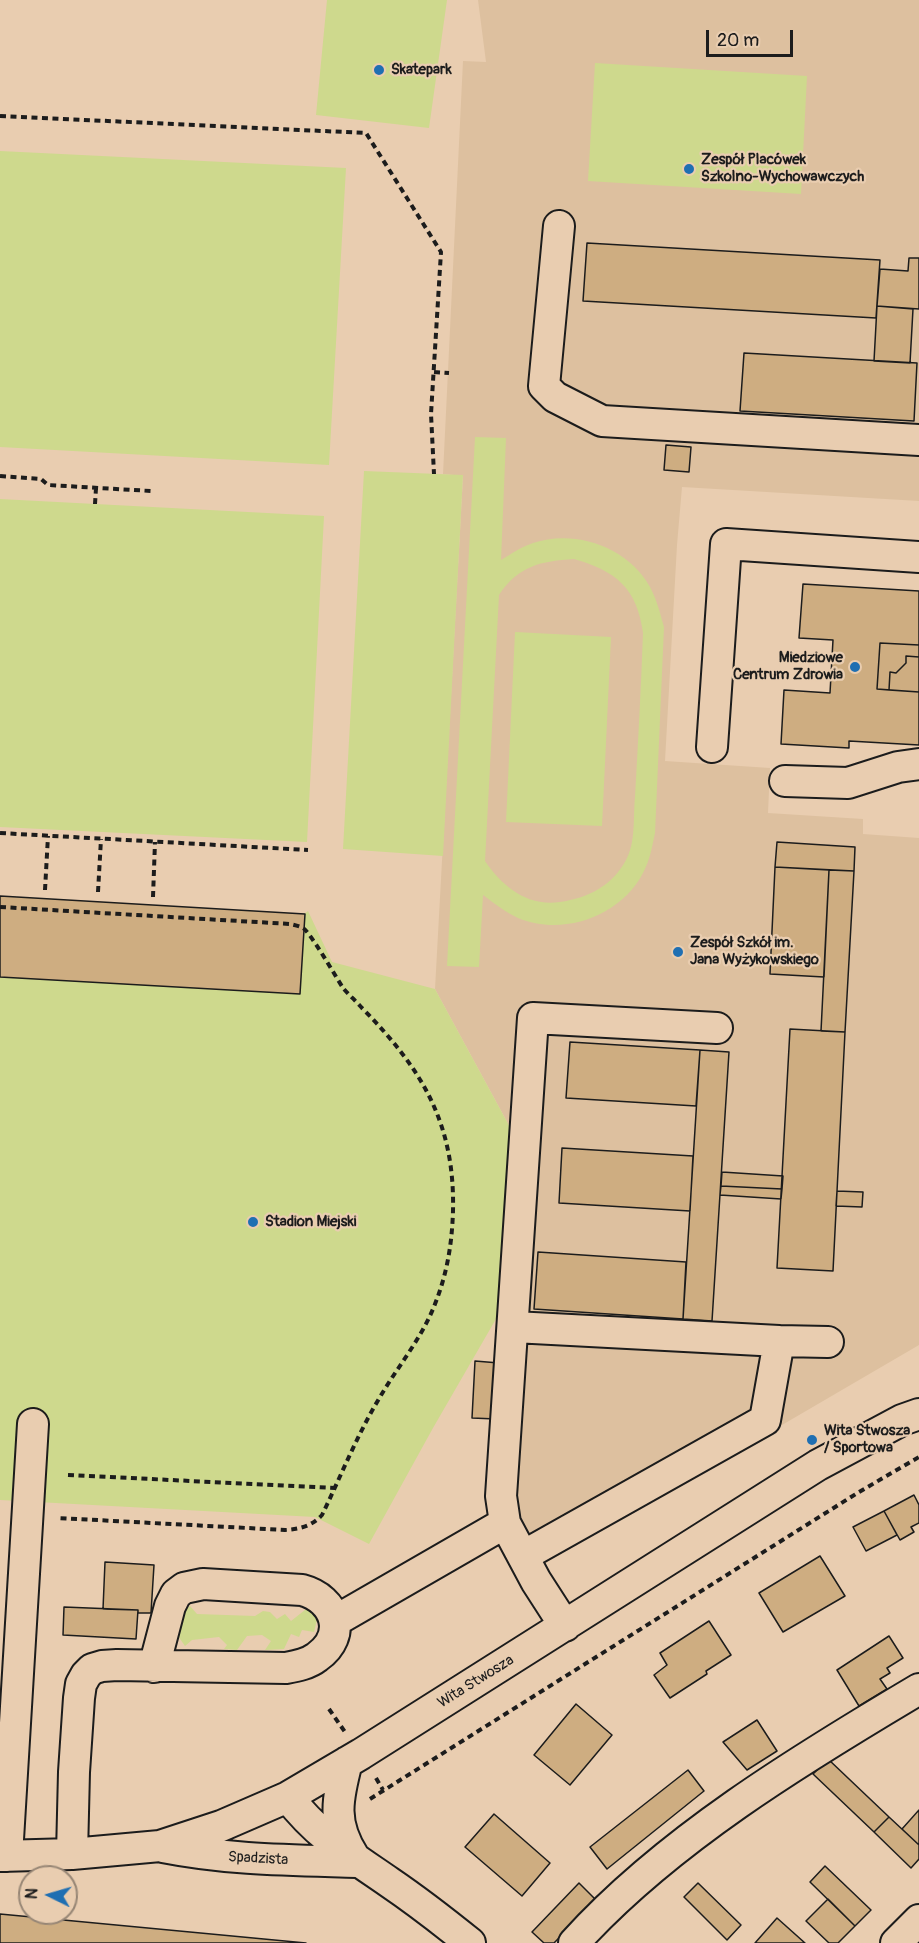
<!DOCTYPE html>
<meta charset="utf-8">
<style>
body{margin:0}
#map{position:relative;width:919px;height:1943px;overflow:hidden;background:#e9cdb0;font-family:Pangolin,sans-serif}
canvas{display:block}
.north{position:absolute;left:18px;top:1865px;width:60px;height:60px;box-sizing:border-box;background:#e9cdb0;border:2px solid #978675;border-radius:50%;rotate:275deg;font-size:16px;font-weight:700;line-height:24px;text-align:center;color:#1c1c1c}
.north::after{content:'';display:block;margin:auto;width:21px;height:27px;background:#1f6fb2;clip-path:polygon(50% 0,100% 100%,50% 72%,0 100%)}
.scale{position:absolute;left:706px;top:30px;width:87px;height:27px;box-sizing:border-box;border:3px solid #1c1c1c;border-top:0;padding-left:8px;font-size:18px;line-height:21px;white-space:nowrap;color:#1c1c1c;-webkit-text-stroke:4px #e9cdb0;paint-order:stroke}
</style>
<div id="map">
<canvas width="919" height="1943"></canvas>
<div class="north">N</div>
<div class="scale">20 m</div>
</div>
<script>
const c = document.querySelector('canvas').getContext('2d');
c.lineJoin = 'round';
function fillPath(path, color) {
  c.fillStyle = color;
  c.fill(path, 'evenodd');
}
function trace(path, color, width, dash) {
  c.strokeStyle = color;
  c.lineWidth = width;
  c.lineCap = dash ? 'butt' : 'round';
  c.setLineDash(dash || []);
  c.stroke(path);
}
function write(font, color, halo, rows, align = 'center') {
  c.font = font + ' Pangolin,sans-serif';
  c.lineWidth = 4.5;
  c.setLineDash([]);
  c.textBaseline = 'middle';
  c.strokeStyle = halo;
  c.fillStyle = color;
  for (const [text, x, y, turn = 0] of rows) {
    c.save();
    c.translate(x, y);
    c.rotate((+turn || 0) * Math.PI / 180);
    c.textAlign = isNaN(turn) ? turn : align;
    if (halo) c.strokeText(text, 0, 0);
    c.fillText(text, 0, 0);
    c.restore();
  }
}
const built = new Path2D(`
 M478,0H919V501L682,487L677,545L665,761L770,768L768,813L863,819V834L919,838V1345L520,1578L489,1511L512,1131L435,989L463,476L443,474L463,61L486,62Z`);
const green = new Path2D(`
 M327,0H447L429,128L316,115Z
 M595,63L807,76L801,194L588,181Z
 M0,151L346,168L329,465L0,447Z
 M475,437L506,438L501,560C511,554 521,547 533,543C575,529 628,547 650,587C657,600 660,613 664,627L655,833C652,847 650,860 643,873C621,916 563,937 518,918C505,912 494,903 483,895L479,967L447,966ZM574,559C616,571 637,588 643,633C641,688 638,743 635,797C633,817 636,842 626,860C612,886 588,898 560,902C527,907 502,886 485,861L499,595C518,566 541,561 574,559Z
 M364,471L463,475L443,856L343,849Z
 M0,499L324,516L307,842L0,827Z
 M515,632L611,637L602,826L506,822Z
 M0,896L304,914L308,911L332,962L435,989L512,1131L500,1312L433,1428L369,1544L315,1517L0,1500Z
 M190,1606L197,1614L255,1616L263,1611L270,1612L277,1619L285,1614L291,1621L310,1606L318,1616L314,1632L302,1630L299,1637L291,1634L284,1649L265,1650L271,1641L262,1635L247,1636L237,1650L224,1649L227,1645L219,1637L192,1640L185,1646L171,1626L180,1614Z`);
const building = new Path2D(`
 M587,243L880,260L876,318L583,301Z
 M909,258H919V309L877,306L880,269L908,271Z
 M877,306L913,309L910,363L874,361Z
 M744,353L917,363L914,421L740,411Z
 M666,445L691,447L689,472L664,470Z
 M803,584L919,591V645L880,643L877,689L919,692V745L849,741V748L781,744L784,690L830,693L833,640L799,638Z
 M880,643L919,645V657L906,656V663L896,673L890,672L889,690L877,689Z
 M906,656L919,657V692L889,690L890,672L896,673L906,663Z
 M777,842L855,847L854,871L775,867Z
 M775,867L829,870L824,977L770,974Z
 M829,870L854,871L845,1032L821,1031Z
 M0,896L305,914L300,994L0,977Z
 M790,1029L845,1032L833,1271L777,1268Z
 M570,1042L700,1050L696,1106L566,1098Z
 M700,1050L729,1052L712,1321L683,1319Z
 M562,1148L693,1156L690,1211L559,1203Z
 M722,1172L783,1176L782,1189L721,1186Z
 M721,1186L782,1189L781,1199L720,1195Z
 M837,1191L863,1192L862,1207L836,1206Z
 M538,1252L686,1262L683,1319L534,1309Z
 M475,1361L499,1363L496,1419L472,1418Z
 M914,1495L919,1505V1523L911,1527L914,1532L900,1540L884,1511Z
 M884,1511L897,1535L866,1551L853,1527Z
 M820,1556L845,1596L783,1632L759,1593Z
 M105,1562L154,1565L151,1613H138V1610L103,1609Z
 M64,1607L138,1610L136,1639L63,1635Z
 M709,1621L731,1655L706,1671L707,1674L670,1698L654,1675L667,1665L660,1653Z
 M889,1636L903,1658L887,1668L890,1673L880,1679L887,1689L859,1706L837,1670Z
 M576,1704L612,1735L570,1785L534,1755Z
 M757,1720L777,1751L747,1770L723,1742Z
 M828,1759L889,1817L874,1832L813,1774Z
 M688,1770L704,1791L607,1869L590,1847Z
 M919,1810V1845L902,1829Z
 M494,1814L550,1863L522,1896L465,1847Z
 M889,1817L919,1845V1859L911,1868L874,1832Z
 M825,1866L871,1910L855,1926L810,1882Z
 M579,1883L596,1900L554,1943H544L532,1932Z
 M698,1883L741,1925L727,1940L684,1897Z
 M828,1899L855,1926L838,1943H829L806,1921Z
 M0,1914L306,1943H0Z
 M777,1918L805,1943H755Z`);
const path = new Path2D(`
 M0,116L366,133L441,252L431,414L434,474
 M434,372L449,373
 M0,476L41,479L48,485L151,491
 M95,504L96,488
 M0,833L308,850
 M45,890L48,836
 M98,892L101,839
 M153,897L155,842
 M0,907L290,924C294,925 299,926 303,928C310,932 336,977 343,988C349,995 356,1001 362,1008C422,1069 455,1123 453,1211C452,1244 447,1274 435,1304C422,1338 398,1366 380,1397C357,1435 341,1476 322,1515C312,1526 300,1529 285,1530L58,1518
 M68,1475L335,1488
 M329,1709L345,1732
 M376,1778L383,1790
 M370,1799L859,1492L919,1457`);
const minor = new Path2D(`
 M559,226L544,386L555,397L602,421L919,440
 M712,747L726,544L919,557
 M785,781L848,783L898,767L919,764
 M514,1327L779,1341
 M523,1556L765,1420L779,1341L828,1342
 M335,1621L505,1523
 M565,1626L536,1581L505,1523L501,1496L533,1018L717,1028
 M347,1762C337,1800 332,1823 354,1857
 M288,1797C318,1836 350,1855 389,1882C417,1901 444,1922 470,1943
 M163,1847C229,1860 290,1860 357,1862
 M72,1854L74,1772L79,1698L81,1684L86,1675L92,1669L102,1666L117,1665L286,1668C297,1666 308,1664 317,1657C348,1635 336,1599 302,1590L203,1584L184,1588L176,1594L170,1606L154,1667
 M0,1856L72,1854L160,1846L221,1826L288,1797L361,1754L818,1465L902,1420L919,1414
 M7,1856L33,1424
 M574,1943C666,1841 801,1759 919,1689
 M896,1943L919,1920`);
const markers = [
 [379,70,6,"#1f6fb2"],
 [689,169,6,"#1f6fb2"],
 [855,667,6,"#1f6fb2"],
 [678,952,6,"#1f6fb2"],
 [253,1222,6,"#1f6fb2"],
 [812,1440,6,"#1f6fb2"]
];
const poiNames = [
 ["Skatepark",391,70],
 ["Zespół Placówek",701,160],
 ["Szkolno-Wychowawczych",701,177],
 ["Miedziowe",843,658,"right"],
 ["Centrum Zdrowia",843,675,"right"],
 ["Zespół Szkół im.",690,943],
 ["Jana Wyżykowskiego",690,960],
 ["Stadion Miejski",265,1222],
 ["Wita Stwosza",824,1431],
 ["/ Sportowa",824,1448]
];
const streetNames = [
 ["Wita Stwosza",476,1682,-32],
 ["Spadzista",258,1859,3]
];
fillPath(built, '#ddc09f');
fillPath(green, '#ced98d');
fillPath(building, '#cead81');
trace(building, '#1c1c1c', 1.5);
trace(minor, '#1c1c1c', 34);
trace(path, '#1c1c1c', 4, [6, 4.5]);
trace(minor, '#e9cdb0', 30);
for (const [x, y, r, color] of markers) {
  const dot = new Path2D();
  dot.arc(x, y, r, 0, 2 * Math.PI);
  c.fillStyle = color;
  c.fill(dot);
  trace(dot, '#e9cdb0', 2);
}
write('bold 15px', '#1c1c1c', '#e9cdb0', poiNames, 'left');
write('15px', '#1c1c1c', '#e9cdb0', streetNames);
</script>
